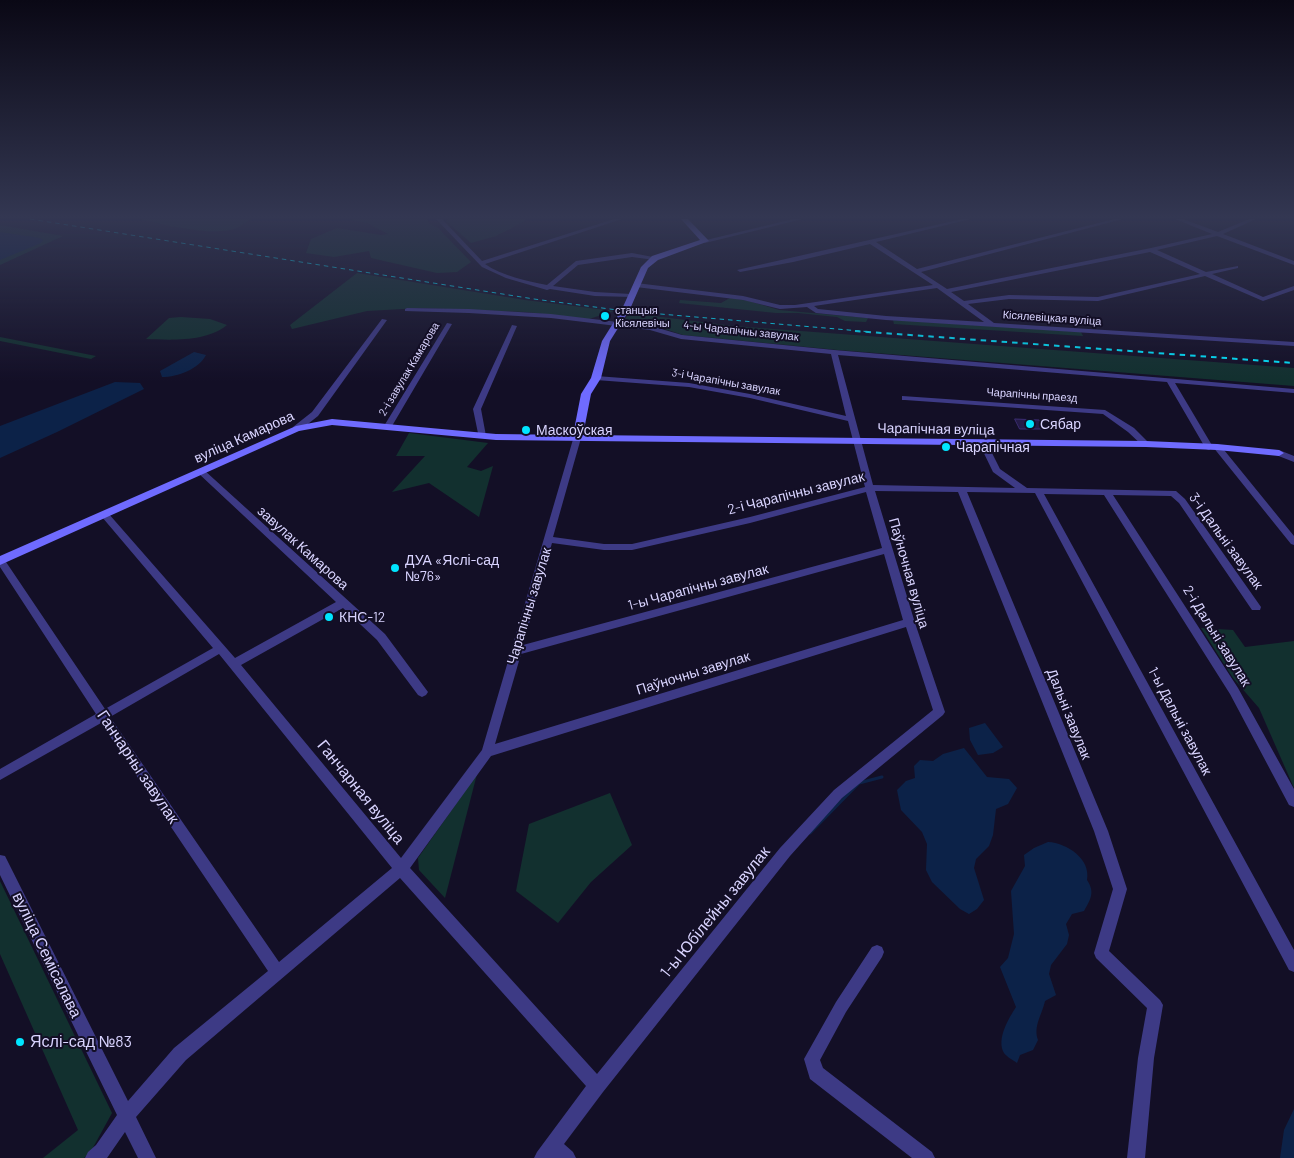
<!DOCTYPE html>
<meta charset="utf-8">
<style>
body{margin:0}
canvas{display:block;background:#130f26}
</style>
<canvas width="1294" height="1158"></canvas>
<script>
const c = document.querySelector('canvas').getContext('2d');
c.lineJoin = 'round';
function fillPath(path, color) {
  c.fillStyle = color;
  c.fill(path, 'evenodd');
}
function trace(path, color, width, dash) {
  c.strokeStyle = color;
  c.lineWidth = width;
  c.lineCap = dash ? 'butt' : 'round';
  c.setLineDash(dash || []);
  c.stroke(path);
}
function write(font, color, halo, rows, align = 'center') {
  c.font = font + ' Barlow,sans-serif';
  c.lineWidth = 4;
  c.setLineDash([]);
  c.textBaseline = 'middle';
  c.strokeStyle = halo;
  c.fillStyle = color;
  for (const [text, x, y, turn = 0] of rows) {
    c.save();
    c.translate(x, y);
    c.rotate((+turn || 0) * Math.PI / 180);
    c.textAlign = isNaN(turn) ? turn : align;
    if (halo) c.strokeText(text, 0, 0);
    c.fillText(text, 0, 0);
    c.restore();
  }
}
const green = new Path2D(`
 M140,219H251C246,222 240,227 234,229C210,236 164,225 140,219Z
 M355,219H427L430,224L438,228L471,262L457,272L437,273L371,258L369,251L334,257L306,253L311,239L337,228L381,235L388,234L367,223L351,220Z
 M449,219H525V221L496,236L471,243L446,221Z
 M0,225L63,236L0,265Z
 M357,273L525,300L614,311L589,319L526,312L420,308L367,311L292,329L290,325Z
 M730,298L749,301L779,310L868,318L866,322L845,321L837,317L798,313H776L679,303L680,300L721,303Z
 M629,313L734,326L1294,368V386L838,350L683,335L659,327L624,321Z
 M181,317L210,319L227,325C206,342 172,340 146,339L169,318Z
 M893,320L1081,332L1083,336L894,324Z
 M0,337L96,356L91,359L0,341Z
 M409,433L488,443L467,467L481,471L493,466L479,517L429,483L392,492L425,456H396Z
 M1201,628L1233,630L1245,647L1294,641V788L1259,708L1233,678Z
 M477,774L445,898L419,870L418,858Z
 M610,793L632,845L591,882L558,923L516,891L529,824Z
 M0,881L112,1113L90,1153L84,1158H43L78,1130L0,954Z`);
const water = new Path2D(`
 M0,232L40,238L43,240L41,243L0,260Z
 M194,352L206,355C199,369 178,377 162,377L160,371Z
 M115,382L140,383L144,389L57,432L0,458V426Z
 M985,723L1003,747L993,753L978,755L970,740L969,728Z
 M964,748L987,777L1009,779L1017,788L1008,804L996,809L993,835L989,846L976,859L974,868L984,900L977,909L969,914L960,909L932,882L926,870L927,844L922,832L901,810L897,790L906,781L915,778L914,766L920,760L933,761L943,754Z
 M1048,842C1067,843 1091,859 1087,880C1095,892 1091,899 1084,911L1072,914L1066,924L1069,935L1067,944L1051,965L1049,974L1056,995L1045,1001C1042,1015 1033,1026 1038,1040L1033,1050L1020,1055L1017,1063C1013,1060 1007,1057 1004,1053C996,1039 1009,1018 1016,1007L1000,967L1008,958L1014,934L1011,891L1025,866L1024,855L1034,848Z
 M1294,1109V1158H1280L1284,1130Z`);
const stream = new Path2D(`
 M810,833L859,783L882,777`);
const building = new Path2D(`
 M1015,419L1039,420L1044,429H1020Z`);
const street = new Path2D(`
 M436,219H442L482,261L614,219H622L485,264C502,276 527,281 547,285L576,261L632,253L658,258L655,260L632,257L578,265L553,286L595,292L631,294L633,295V297L595,296L550,289L547,290L506,278L482,267Z
 M793,219H803L705,243L702,241Z
 M962,219H971L876,242L917,269L1114,219H1123L921,272L947,289L1151,248L1212,234L1175,219H1183L1218,232L1249,219H1256L1223,234L1294,261V265L1217,236L1157,250L1206,272L1238,266V268L1212,274L1263,297L1294,286V290L1263,301L1205,276L1098,301L1009,299L968,304L994,323L1294,342V346L886,320L816,313L807,307L780,309L743,300L636,287L633,285L636,283L743,296L780,305H795L933,285L870,244L793,262L740,272L737,270ZM1150,252L1200,274L1098,297L1009,295L964,301L951,292ZM937,288L984,322L886,316L818,309L814,306Z
 M407,308L469,309L551,314L651,326L682,335L834,350L1294,389V393L1175,383L1213,447L1217,444L1220,445L1294,536V545L1291,544L1213,447L1209,450L1206,449L1167,382L838,355L873,485L1015,488L993,472L979,443L983,441L987,443L1000,469L1027,488L1176,491L1185,499L1261,607L1260,610H1252L1179,503L1171,496L1113,495L1238,688L1294,789V807L1289,805L1230,694L1104,495L1044,494L1294,950V972L1289,970L1035,493L967,492L1108,831L1127,889L1109,951L1160,1000L1163,1005L1154,1058L1145,1158H1127L1138,1058L1147,1008L1096,958L1094,953L1113,889L1094,831L958,492L875,491L915,623L945,712L943,715L842,798L790,856L603,1092L564,1144L573,1152L576,1158H534L537,1152L586,1086L400,878L186,1060L136,1117L156,1158H138L125,1132L107,1158H85L88,1152L96,1145L117,1115L0,875V855L5,856L128,1101L174,1048L268,971L101,723L0,780V769L96,714L0,567V558L4,559L105,709L213,648L102,517L100,515L102,513H108L235,658L336,602L197,472L198,470H204L385,634L428,692L426,695L422,697L418,695L377,640L343,608L241,665L401,858L482,750L574,436H580L581,438L553,537L604,544H632L750,517L865,487L848,421L750,398L689,387L596,380L592,378L596,376L689,383L750,394L846,416L831,354L681,339L650,330L551,318L469,313L405,311V309ZM866,492L882,548L523,645L552,543L604,550H632L750,523ZM884,554L903,620L495,744L521,654ZM906,627L933,710L834,790L780,848L597,1074L410,868L491,756ZM219,654L392,868L279,962L110,717Z
 M382,319L387,320L318,416L299,431H293V427L312,412Z
 M447,323L452,324L392,426L388,428H385L384,426Z
 M512,325L517,326L481,409L486,436L482,438H479L473,409Z
 M902,396L1105,410L1134,428L1150,444L1149,446H1143L1128,432L1103,414L905,400H902Z
 M1279,450L1294,456V462L1276,455V451Z
 M877,945L882,947L884,952L882,957L846,1012L820,1060L823,1068L932,1152L935,1158H912L810,1079L804,1059L836,1002L872,947Z`);
const secondary = new Path2D(`
 M681,219H688L709,241L658,260L648,268L630,309L610,341L601,378L591,394L583,435L1146,441L1217,444L1279,450L1284,453L1279,456L1217,450L1146,447L496,440L332,425L299,431L0,565V556L296,426L332,419L496,434L573,435L581,394L591,378L602,341L622,309L641,267L652,256L700,240Z`);
const railFar1 = new Path2D(`
 M30,219L534,299L625,311L872,332`);
const rail = new Path2D(`
 M855,331L1294,363`);
const markers = [
 [605,316,5,"#00e5ff"],
 [1030,424,5,"#00e5ff"],
 [526,430,5,"#00e5ff"],
 [946,447,5,"#00e5ff"],
 [395,568,5,"#00e5ff"],
 [329,617,5,"#00e5ff"],
 [20,1042,5,"#00e5ff"]
];
const farPoinames = [
 ["станцыя",615,310],
 ["Кісялевічы",615,323]
];
const farStreetnames = [
 ["Кісялевіцкая вуліца",1052,318,4],
 ["4-ы Чарапічны завулак",741,331,6],
 ["2-і завулак Камарова",409,369,-59],
 ["3-і Чарапічны завулак",726,382,10],
 ["Чарапічны праезд",1032,395,4]
];
const poiNames = [
 ["Сябар",1040,424],
 ["Маскоўская",536,430],
 ["Чарапічная",956,447],
 ["ДУА «Яслі-сад",405,560],
 ["№76»",405,576],
 ["КНС-12",339,617]
];
const streetNames = [
 ["Чарапічная вуліца",936,429,1],
 ["вуліца Камарова",244,437,-24],
 ["2-і Чарапічны завулак",796,493,-14],
 ["3-і Дальні завулак",1226,541,54],
 ["завулак Камарова",303,548,42],
 ["Паўночная вуліца",909,573,74],
 ["1-ы Чарапічны завулак",698,587,-15],
 ["Чарапічны завулак",529,606,-73],
 ["2-і Дальні завулак",1217,636,58],
 ["Паўночны завулак",693,673,-17],
 ["Дальні завулак",1069,714,68],
 ["1-ы Дальні завулак",1180,721,62]
];
const nearStreetnames = [
 ["Ганчарны завулак",138,767,56],
 ["Ганчарная вуліца",361,792,51],
 ["1-ы Юбілейны завулак",715,912,-51],
 ["вуліца Семісалава",47,955,64]
];
const nearPoinames = [
 ["Яслі-сад №83",30,1042]
];
fillPath(green, '#12302f');
fillPath(water, '#0c2248');
trace(stream, '#0c2248', 3);
fillPath(building, '#241b47');
trace(building, '#3b2d73', 1);
fillPath(street, '#3d3a85');
fillPath(secondary, '#6f6bff');
trace(railFar1, '#00e5ff', 1, [4.5, 4]);
trace(rail, '#00e5ff', 2, [5.5, 5]);
const sky = c.createLinearGradient(0, 0, 0, 381);
sky.addColorStop(0, '#0a0815');
sky.addColorStop(0.57, '#333752');
sky.addColorStop(1, '#33375200');
c.fillStyle = sky;
c.fillRect(0, 0, 1294, 381);
for (const [x, y, r, color] of markers) {
  const dot = new Path2D();
  dot.arc(x, y, r, 0, 2 * Math.PI);
  c.fillStyle = color;
  c.fill(dot);
  trace(dot, '#130f26', 2);
}
write('11px', '#d9d4ff', '#130f26', farPoinames, 'left');
write('11px', '#d9d4ff', '#130f26', farStreetnames);
write('14px', '#d9d4ff', '#130f26', poiNames, 'left');
write('14px', '#d9d4ff', '#130f26', streetNames);
write('16px', '#d9d4ff', '#130f26', nearStreetnames);
write('16px', '#d9d4ff', '#130f26', nearPoinames, 'left');
</script>
